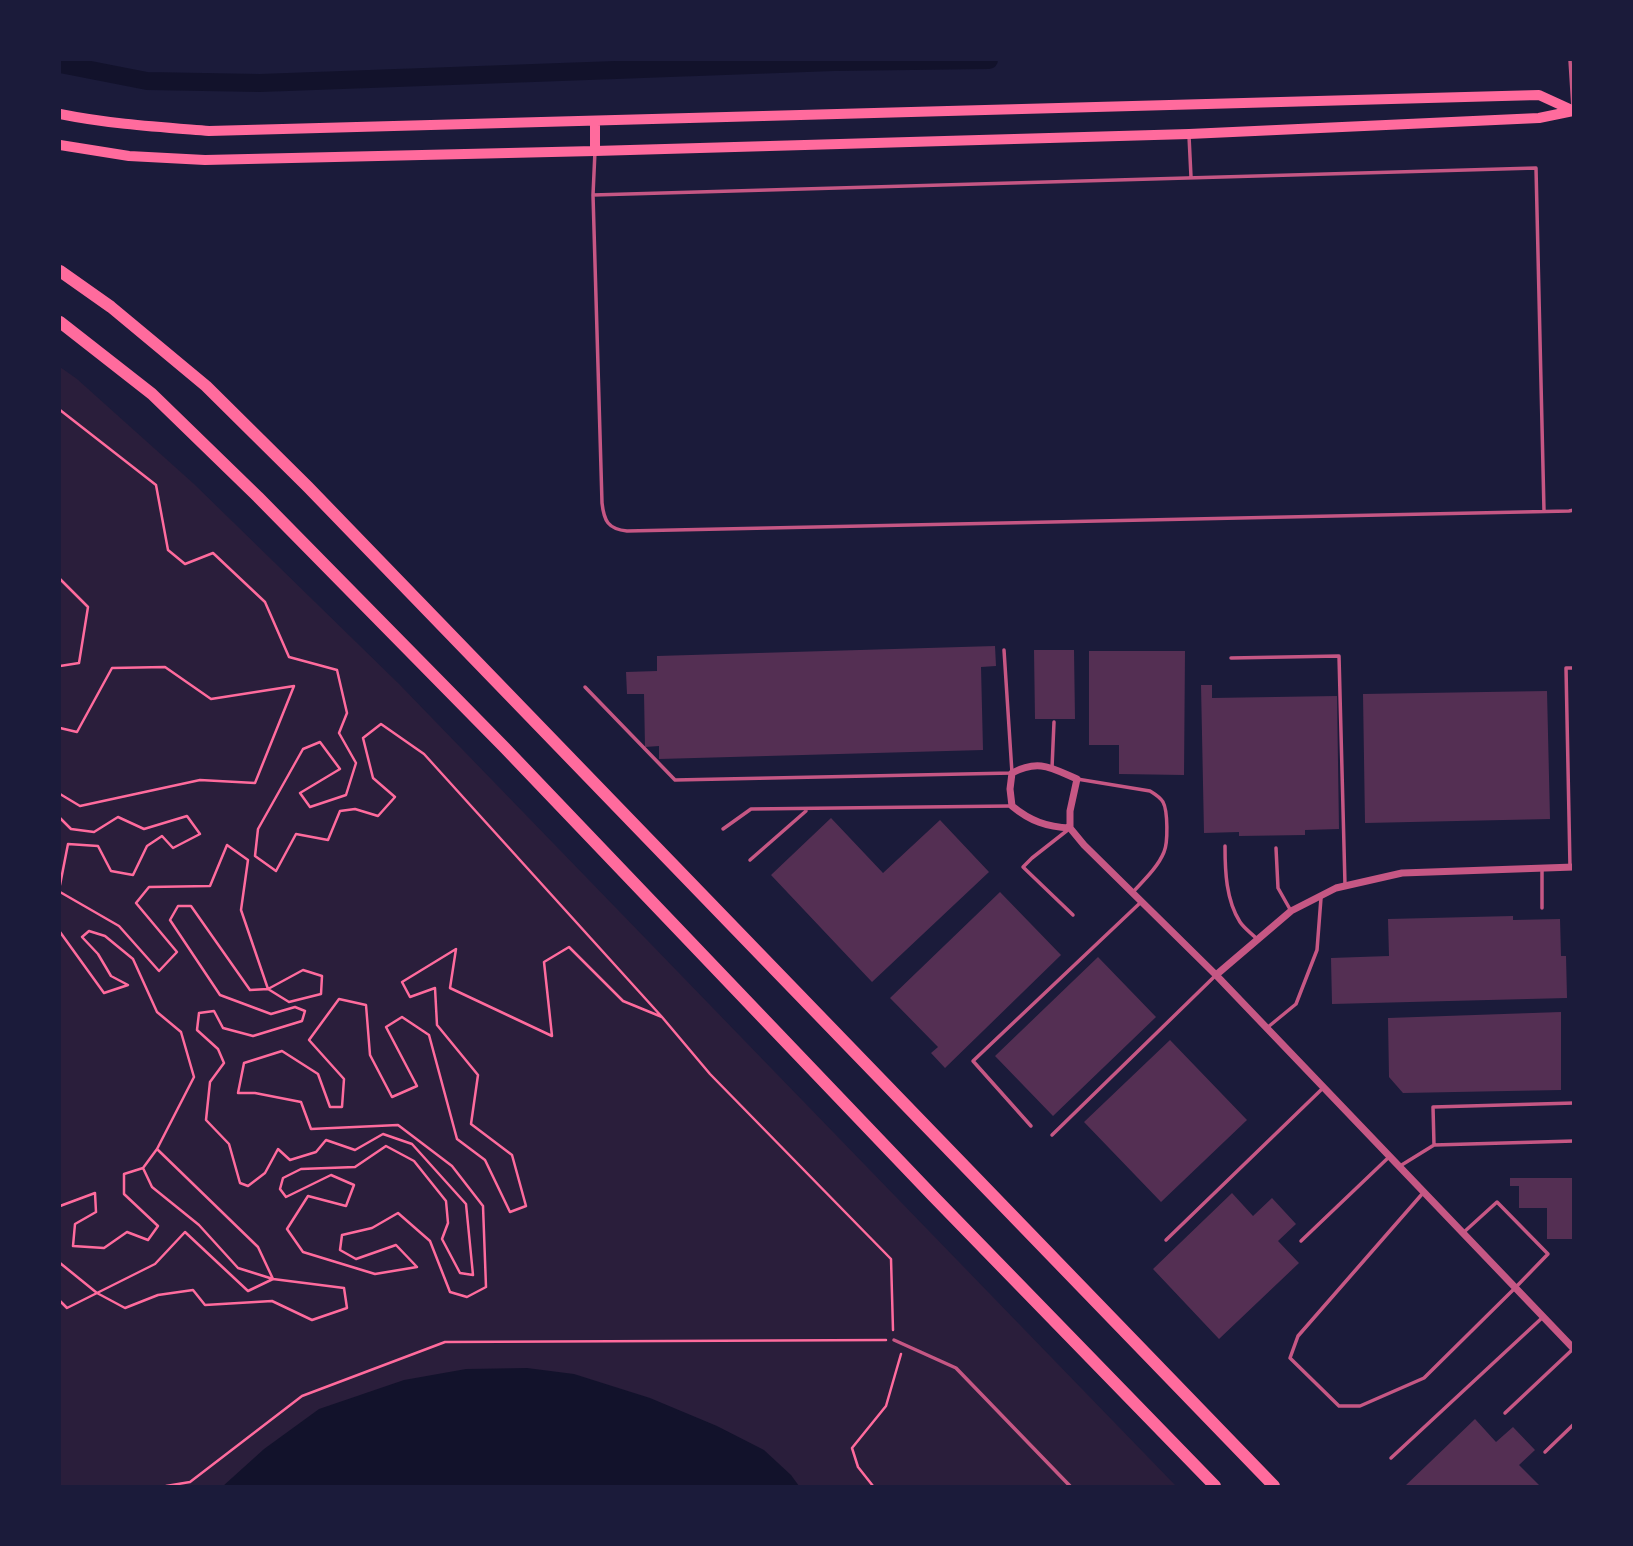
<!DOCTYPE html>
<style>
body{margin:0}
#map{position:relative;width:1633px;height:1546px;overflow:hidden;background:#1b1b3a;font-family:"DejaVu Sans",sans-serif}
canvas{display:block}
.frame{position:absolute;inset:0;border:61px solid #1b1b3a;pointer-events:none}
</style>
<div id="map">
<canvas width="1633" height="1546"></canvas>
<div class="frame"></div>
</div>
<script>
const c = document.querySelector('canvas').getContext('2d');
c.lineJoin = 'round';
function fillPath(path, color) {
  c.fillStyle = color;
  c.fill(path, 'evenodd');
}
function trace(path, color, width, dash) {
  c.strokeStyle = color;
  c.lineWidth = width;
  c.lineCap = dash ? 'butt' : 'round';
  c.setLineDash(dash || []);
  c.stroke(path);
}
const green = new Path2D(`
 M60,367L77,379L194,484L399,684L1176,1486H60Z`);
const water = new Path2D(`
 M527,1368L574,1374L650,1398L717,1426L764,1450L791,1475L799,1486H223L264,1449L319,1409L404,1380L466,1369Z`);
const canal = new Path2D(`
 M60,64L147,81L260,83L834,62L989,60`);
const building = new Path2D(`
 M995,646L996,666L981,667L983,750L659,759V746L645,747L644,694H627L626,672L657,671V656Z
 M1034,650H1074L1075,719H1035Z
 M1089,651H1185L1184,775L1119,774V745H1089Z
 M1201,685H1212V698L1337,696L1339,829L1305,830V835L1239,836V832L1204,833Z
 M1547,691L1550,819L1365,823L1363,694Z
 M831,818L883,873L940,820L989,872L872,982L771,875Z
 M1000,892L1061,955L945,1068L931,1053L938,1047L890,998Z
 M1513,916V920L1560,919L1561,956H1566L1567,998L1332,1004L1331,958L1389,956L1388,919Z
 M1098,957L1156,1017L1053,1116L995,1056Z
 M1561,1012V1090L1403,1093L1389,1077L1388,1018Z
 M1170,1040L1247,1120L1161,1202L1084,1122Z
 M1510,1178H1572L1573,1239H1547V1208H1519V1186H1510Z
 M1232,1193L1253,1216L1272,1198L1296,1224L1278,1241L1299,1263L1219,1339L1153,1269Z
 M1475,1419L1496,1442L1513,1427L1535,1450L1519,1465L1540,1486H1405Z`);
const path = new Path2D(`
 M60,410L156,485L168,550L185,564L213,553L265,602L289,657L337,670L347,713L339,733L356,763L346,795L310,807L300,793L340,769L320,742L303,749L258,829L255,856L276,871L296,834L328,840L340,811L355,809L378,816L395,797L373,778L363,738L381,724L424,754L662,1017L710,1074L891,1259L893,1330
 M60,579L88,607L79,663L60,666
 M60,728L77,732L112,668L165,667L211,699L294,686L255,783L200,780L80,806L60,794
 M60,818L71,829L94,832L118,817L144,829L187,816L200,834L173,848L162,836L147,846L133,875L111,871L98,846L68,844L60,885
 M60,892L119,926L159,971L177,952L136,903L149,887L210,886L227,845L248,860L241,910L268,989L289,1002L321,994L322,976L303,970L268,989L250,990L191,906H178L170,920L220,995L271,1014L295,1007L305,1011L302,1021L253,1036L223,1028L214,1011L199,1013L197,1030L218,1049L224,1063L210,1082L206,1120L229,1144L240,1183L248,1186L265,1173L278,1149L290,1160L316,1152L326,1140L355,1150L383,1134L412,1144L466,1204L473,1275L460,1273L442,1239L448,1223L446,1201L414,1161L386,1146L355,1167L301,1169L283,1178L280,1189L286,1197L331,1175L354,1185L346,1206L308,1196L287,1229L303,1252L375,1274L417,1267L396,1245L356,1259L340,1250L342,1235L372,1228L398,1213L430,1241L450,1292L467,1297L486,1287L483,1206L452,1166L398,1125L311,1129L301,1102L255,1093H238L244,1063L282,1051L318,1074L330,1107H342L344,1079L309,1040L339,999L366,1005L370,1055L392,1097L417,1086L386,1027L402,1017L429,1035L457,1139L485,1160L510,1212L526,1206L512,1155L471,1124L478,1075L437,1025L435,988L410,997L402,982L456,949L450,988L552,1036L544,962L569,947L623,1001L662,1017
 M60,932L104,993L128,985L111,976L98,954L82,937L89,931L105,936L133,959L157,1012L181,1032L194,1077L157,1149L258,1247L273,1279
 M143,1168L157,1149
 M60,1206L95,1193L96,1212L75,1224L73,1246L104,1248L127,1232L148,1240L158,1226L124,1194V1174L143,1168L152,1187L199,1225L238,1268L273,1279L344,1288L347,1308L312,1320L272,1301L205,1305L193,1290L158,1295L125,1308L97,1293L60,1263
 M60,1301L67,1308L155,1264L185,1232L248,1291L273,1279
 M166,1486L190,1482L302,1396L445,1342L886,1340
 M873,1486L858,1467L852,1448L886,1406L901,1354`);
const service = new Path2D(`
 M1570,60L1573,108
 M1189,136L1191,177
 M593,195L595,151
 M1544,511L1536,168L593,195L602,503C604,521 608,529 627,531L1569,511L1574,510
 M1231,658L1339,656L1345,885
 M585,687L675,780L1012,773L1004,650
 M1052,768L1054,722
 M1077,779L1150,791C1155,794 1160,797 1163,802C1168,811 1168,843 1164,852C1158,867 1144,880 1133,892
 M723,829L751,809L1010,806
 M1069,829L1032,858L1023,867L1073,915
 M1225,846C1225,871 1226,900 1240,922C1244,928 1251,933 1256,938
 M1276,848L1278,888L1291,911
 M750,860L806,811
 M1570,867L1566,668H1574
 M1542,908V868
 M1268,1027L1296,1004L1317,950L1321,898
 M1574,1103L1433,1107L1434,1145L1574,1141
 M1031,1126L973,1061L1140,903
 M1052,1135L1216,975
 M1400,1166L1434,1145
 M1423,1193L1298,1336L1290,1358L1339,1406H1360L1424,1378L1515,1288L1548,1254L1497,1202L1464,1232
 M1166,1240L1323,1088
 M1301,1241L1389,1157
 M894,1340L956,1368L1070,1486
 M1505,1413L1573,1349
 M1545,1452L1574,1424
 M1391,1458L1543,1317`);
const minor = new Path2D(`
 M1070,828V811L1077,779C1051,768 1039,759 1012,773L1010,789L1012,806C1030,821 1047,827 1070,828L1084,845L1216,975L1574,1349
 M1216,975L1291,911L1336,888L1402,873L1574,867`);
const secondary = new Path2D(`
 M60,114C109,124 159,127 209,131L1539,95L1574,111
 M595,121V151
 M60,145L129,156L205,160L595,151L1189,134L1539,118L1573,111`);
const motorway = new Path2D(`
 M60,271L111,307L206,386L308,487L1274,1486
 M60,322L152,394L258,497L505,748L933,1196L1215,1486`);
fillPath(green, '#2a1e3b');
fillPath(water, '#12122b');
trace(canal, '#12122b', 18);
fillPath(building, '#542f53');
trace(path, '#ff6b9d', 2.5);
trace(service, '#c65784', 3.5);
trace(minor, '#c65784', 7);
trace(secondary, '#ff6b9d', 10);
trace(motorway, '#ff6b9d', 12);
</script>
